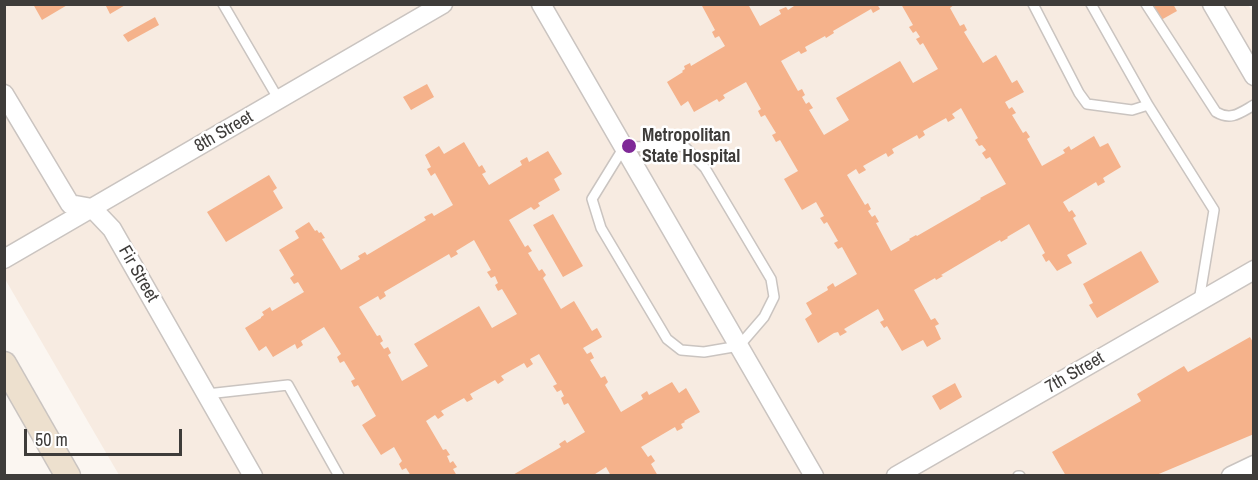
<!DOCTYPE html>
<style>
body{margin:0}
#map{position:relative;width:1258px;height:480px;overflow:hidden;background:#fbf6f1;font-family:"Archivo Narrow",sans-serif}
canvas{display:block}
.frame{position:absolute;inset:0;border:6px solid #3e3c3a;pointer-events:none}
.scale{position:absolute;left:24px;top:429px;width:158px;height:27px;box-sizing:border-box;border:3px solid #3e3c3a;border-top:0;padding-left:8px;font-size:18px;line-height:21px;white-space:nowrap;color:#3e3c3a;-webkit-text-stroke:4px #fff;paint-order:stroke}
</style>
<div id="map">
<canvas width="1258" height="480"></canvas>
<div class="frame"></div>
<div class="scale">50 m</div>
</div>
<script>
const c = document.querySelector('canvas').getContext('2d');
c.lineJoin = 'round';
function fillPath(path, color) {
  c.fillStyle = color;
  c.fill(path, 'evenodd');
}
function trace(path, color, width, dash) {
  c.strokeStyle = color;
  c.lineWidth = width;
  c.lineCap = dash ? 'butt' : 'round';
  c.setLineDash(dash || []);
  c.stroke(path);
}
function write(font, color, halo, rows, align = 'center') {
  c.font = font + ' "Archivo Narrow",sans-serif';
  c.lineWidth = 5;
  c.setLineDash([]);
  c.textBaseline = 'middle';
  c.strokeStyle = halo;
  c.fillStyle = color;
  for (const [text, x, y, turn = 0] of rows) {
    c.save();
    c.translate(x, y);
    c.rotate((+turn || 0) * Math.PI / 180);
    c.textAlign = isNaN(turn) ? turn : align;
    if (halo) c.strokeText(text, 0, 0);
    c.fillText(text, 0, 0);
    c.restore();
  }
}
const built = new Path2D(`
 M4,5H1248L1254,13L1253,475H119L5,279Z`);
const building = new Path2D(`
 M33,4H69L42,20Z
 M105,4H127L110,14Z
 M701,4H748L760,26L781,14L779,10L786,7L788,10L797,4H877L880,9L873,13L871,9L833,31L834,33L826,38L825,36L805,47L807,51L801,54L799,51L781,61L798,91L802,89L805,95L802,97L806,104L809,102L813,108L809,110L824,135L849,120L836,98L900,61L913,83L938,69L923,43L920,45L916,39L920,37L916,31L913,33L909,27L913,25L901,4H955L950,8L960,26L964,24L967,30L964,32L983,63L996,55L1012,83L1017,80L1024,92L1005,102L1009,109L1012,107L1016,113L1012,115L1023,133L1026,131L1030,137L1027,139L1042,166L1065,153L1063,150L1069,146L1071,150L1094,136L1100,147L1108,143L1121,167L1103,178L1105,182L1098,186L1096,182L1063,202L1069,212L1072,210L1076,216L1073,218L1087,244L1067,255L1072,263L1057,271L1049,260L1046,262L1042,255L1045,253L1029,224L1007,237L1008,238L1001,242L1000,240L941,275L943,276L936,280L935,278L914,290L931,320L935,318L939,324L935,326L941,339L927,347L923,340L902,351L887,326L884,328L880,322L884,320L878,309L844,329L847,332L840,336L838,332L834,333L818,343L805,319L812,314L806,303L828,290L827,287L833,283L835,287L857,274L842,247L838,249L834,243L838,241L827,222L824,224L820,218L824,216L816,202L802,210L784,179L798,171L780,140L776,142L772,135L776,133L765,115L761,117L758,111L761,109L746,82L723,95L725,98L719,102L717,99L694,112L688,101L681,106L667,82L683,72L682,71L685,69L684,66L690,63L691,66L725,46L719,36L715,38L712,32L715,30ZM961,108L978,138L975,140L979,146L982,145L986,150L982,153L986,159L990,157L1006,184L980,198L981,199L917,236L916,235L909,239L910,240L891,251L876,223L879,222L875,215L872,217L868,211L871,209L868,203L865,205L847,175L856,169L859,174L866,170L863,166L886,153L888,157L894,153L892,149L917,135L919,139L925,135L923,131L946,118L948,122L955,118L952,114Z
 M1151,4H1173L1177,11L1161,20Z
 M155,17L159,25L128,42L123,35Z
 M427,84L434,97L411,110L403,97Z
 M464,142L479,167L482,165L486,172L482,174L489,185L522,165L520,161L527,157L529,162L548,151L562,174L554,179L560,190L538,203L540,206L534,210L531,207L509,220L525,247L528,245L532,251L528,253L539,271L542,269L546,275L543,278L561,309L574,301L592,331L597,328L602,337L583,348L587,354L591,352L594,358L590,360L601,378L605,376L608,382L605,385L621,412L643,399L641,395L647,391L649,395L672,382L679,393L686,388L700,412L684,421L685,422L681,424L683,428L677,431L675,427L641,447L648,457L651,455L655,461L651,464L658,476H611L606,467L592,476H511L561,447L559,444L565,440L567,443L585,432L568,403L564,405L561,398L564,396L561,390L557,392L553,386L557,384L539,354L530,359L533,364L527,368L524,363L501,376L504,380L498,384L495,380L470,394L473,399L467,402L464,398L441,411L444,415L438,419L435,415L426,421L443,450L446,449L450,455L447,456L450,463L453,461L457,467L453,469L457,476H411L406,468L402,470L399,464L402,461L394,447L381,455L362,425L376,416L358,385L354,387L351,381L355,379L344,361L340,363L337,357L341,354L324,327L301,341L303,345L297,349L295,344L273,357L266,346L259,351L245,328L261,318V317L264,315L262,312L270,307L272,311L304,292L298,282L294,284L290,278L294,275L279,250L299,238L295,231L309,222L315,231L317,230L319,233L321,232L325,238L322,239L341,270L360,259L358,256L365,252L367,255L426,220L424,217L432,213L434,216L453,205L435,173L431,176L427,169L431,167L425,155L439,146L444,154ZM474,240L491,270L487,272L491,278L495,276L498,283L495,285L498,291L502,289L517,314L492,328L479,306L414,344L428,366L402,381L388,355L391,353L388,347L384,349L380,343L383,341L380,335L377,336L359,307L378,296L380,300L386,296L384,292L449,254L451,258L458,254L456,251Z
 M269,175L277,188L273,191L283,208L226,242L207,212Z
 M553,214L583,266L563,277L533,225Z
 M1141,251L1159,282L1097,318L1089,305L1093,303L1083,284Z
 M1250,337L1254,344V434L1154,476H1134L1133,474L1130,476H1066L1052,452L1141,401L1137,394L1184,366L1188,372Z
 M955,383L962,397L940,410L932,396Z`);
const lane = new Path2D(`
 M223,4L279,100
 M1033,4L1079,93L1087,104L1132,110L1148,105L1214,210L1199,301
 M1091,4L1148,105
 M1146,4L1216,112C1231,121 1240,113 1254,105
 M684,146L705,168L771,279L774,297L764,317L739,346L704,352L681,350L667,339L601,228L592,199L624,147Z
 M207,394L288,385L339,476
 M1018,476H1020`);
const street = new Path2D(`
 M541,4L814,476
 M1212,4L1254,76
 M4,94L70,204L92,208L112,229L253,476
 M4,259L443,4
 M896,476L1254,270
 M1231,476L1254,465`);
const secondary = new Path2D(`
 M4,364L68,476`);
const markers = [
 [629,146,8,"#7f2997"]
];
const streetNames = [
 ["8th Street",224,132,-30],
 ["Fir Street",138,274,60],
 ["7th Street",1075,373,-30]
];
const poiNames = [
 ["Metropolitan",642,136],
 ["State Hospital",642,157]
];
fillPath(built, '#f7ebe1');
fillPath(building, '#f5b28b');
trace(lane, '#cac4c0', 12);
trace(street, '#cac4c0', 21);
trace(secondary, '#cac4c0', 27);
trace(lane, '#fff', 9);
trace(street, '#fff', 18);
trace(secondary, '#ede0ce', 24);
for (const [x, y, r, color] of markers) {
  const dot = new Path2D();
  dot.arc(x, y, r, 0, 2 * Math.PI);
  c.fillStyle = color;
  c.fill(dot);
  trace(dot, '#fff', 2);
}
write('18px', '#3e3c3a', '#fff', streetNames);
write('bold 18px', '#3e3c3a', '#fff', poiNames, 'left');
</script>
